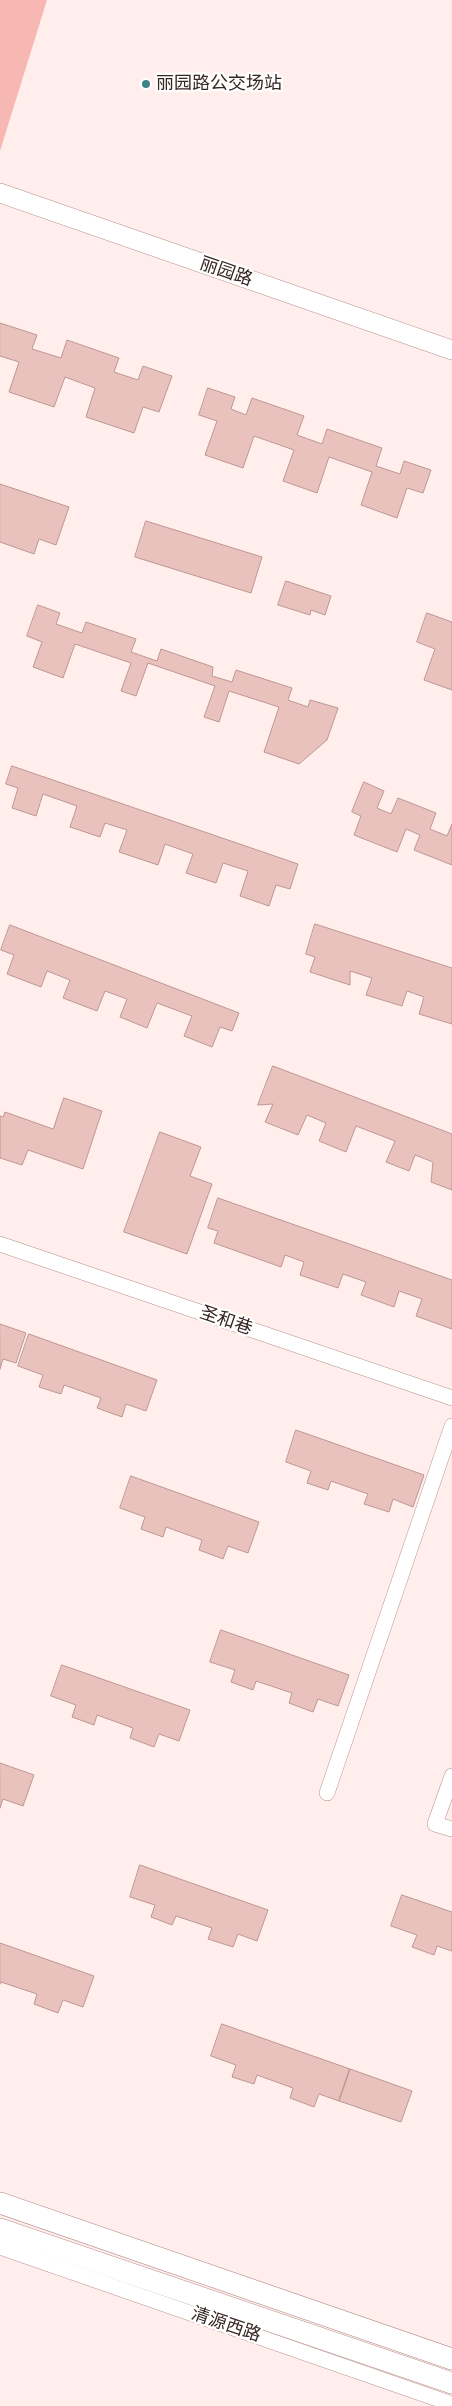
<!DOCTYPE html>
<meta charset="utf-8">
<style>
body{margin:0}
canvas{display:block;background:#ffeeec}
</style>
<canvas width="452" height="2406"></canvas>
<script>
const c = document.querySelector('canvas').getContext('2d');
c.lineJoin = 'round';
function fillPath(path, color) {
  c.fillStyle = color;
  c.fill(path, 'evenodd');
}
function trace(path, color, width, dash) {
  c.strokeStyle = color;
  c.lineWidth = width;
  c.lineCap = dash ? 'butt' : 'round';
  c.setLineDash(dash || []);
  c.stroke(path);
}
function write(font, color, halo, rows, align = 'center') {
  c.font = font + ' Arial,"Noto Sans SC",sans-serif';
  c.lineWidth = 4.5;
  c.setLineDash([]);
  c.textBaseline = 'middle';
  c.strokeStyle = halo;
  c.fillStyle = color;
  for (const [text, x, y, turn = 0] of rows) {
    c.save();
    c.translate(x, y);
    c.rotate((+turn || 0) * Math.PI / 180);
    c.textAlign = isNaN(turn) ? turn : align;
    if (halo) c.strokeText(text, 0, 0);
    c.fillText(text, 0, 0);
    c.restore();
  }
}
const green = new Path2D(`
 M0,0H47L0,151Z`);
const building = new Path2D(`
 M0,323L37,335L32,349L61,358L67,340L119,358L114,372L138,380L143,366L172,376L159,412L143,407L134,433L86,417L95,388L65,377L54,407L9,392L19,362L0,356Z
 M208,388L235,397L231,409L246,415L252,398L304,416L297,435L322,444L327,429L382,448L376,466L400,474L404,461L431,470L423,493L407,488L397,518L361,505L372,472L329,457L317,493L283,481L294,450L254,436L243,468L205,455L217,421L199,415Z
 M0,484L69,507L56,545L39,539L34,554L0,542Z
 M146,521L262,557L251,593L135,557Z
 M286,581L331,596L325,615L311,610L310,615L278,605Z
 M38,605L60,613L56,624L82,633L86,622L136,639L131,652L157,661L161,649L213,667L212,676L232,682L236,670L292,688L288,700L308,707L310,700L338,708L327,740L299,764L264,752L279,707L229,691L219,722L204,717L215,686L148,663L136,696L121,691L131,663L75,644L63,678L33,667L42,642L27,636Z
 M427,613L452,622V690L424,680L435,649L417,642Z
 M12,766L298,864L290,889L276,885L269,906L240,896L248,871L223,863L216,883L186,873L193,854L165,844L158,865L119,852L127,830L105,823L100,837L70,827L77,806L43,794L36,816L12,808L18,788L6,784Z
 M364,782L384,791L377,808L391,814L398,798L436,813L430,829L447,836L452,824V865L414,850L420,835L406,829L397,852L354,835L361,816L352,812Z
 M315,924L452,968V1024L419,1014L424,997L407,991L402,1006L366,995L372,978L350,971V985L310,972L315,957L306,954Z
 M10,925L239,1013L232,1031L220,1027L212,1047L184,1036L192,1016L157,1003L147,1028L120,1017L127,999L105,991L97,1011L63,998L70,980L47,971L41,987L7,974L14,955L1,950Z
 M273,1066L452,1134V1190L431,1182L433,1162L415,1155L409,1171L386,1162L395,1141L356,1126L346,1152L319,1141L326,1123L307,1115L298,1135L265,1122L273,1104L258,1105Z
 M64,1098L102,1111L83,1169L28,1150L22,1165L0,1158V1116L3,1117L5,1112L53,1129Z
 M160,1132L201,1147L190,1176L212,1184L187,1254L124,1232Z
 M218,1198L452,1280V1329L416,1316L422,1299L399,1291L394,1307L361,1295L366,1282L343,1274L338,1288L300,1275L304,1262L285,1255L281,1267L214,1243L218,1231L208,1228Z
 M0,1324L26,1333L16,1363L3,1359L0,1369Z
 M29,1334L157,1380L146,1411L126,1404L122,1417L97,1408L101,1398L64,1385L61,1394L39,1387L43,1375L18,1366Z
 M296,1430L424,1475L413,1507L393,1499L389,1512L364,1504L368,1494L331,1481L328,1490L307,1483L311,1471L286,1462Z
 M131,1476L259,1522L248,1553L228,1546L223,1559L199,1550L202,1540L166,1527L163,1537L141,1529L145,1517L120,1508Z
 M221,1630L349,1675L338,1706L318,1699L313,1712L289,1703L292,1693L256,1681L253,1690L231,1682L235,1670L210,1662Z
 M62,1665L190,1710L179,1741L159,1734L154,1747L130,1738L133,1728L97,1715L94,1725L72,1717L76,1705L51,1696Z
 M0,1763L34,1775L23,1806L3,1799L0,1808Z
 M140,1865L268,1910L257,1941L238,1934L233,1947L208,1939L212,1928L176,1916L172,1925L151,1917L155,1905L130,1897Z
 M402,1895L452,1912V1951L437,1946L434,1955L412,1947L417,1935L391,1926Z
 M0,1943L94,1976L83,2007L63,2000L58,2013L34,2004L37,1994L1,1982L0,1984Z
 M222,2024L350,2069L339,2101L319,2094L314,2107L290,2098L293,2088L257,2075L254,2084L232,2077L236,2065L211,2056Z
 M350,2069L412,2091L401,2122L339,2101Z`);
const minor = new Path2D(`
 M0,1244L452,1398
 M452,1776L435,1824L452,1829
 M327,1793L452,1426
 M0,2247L452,2404`);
const tertiary = new Path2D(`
 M0,193L452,350`);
const secondary = new Path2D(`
 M0,2203L452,2359
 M0,2229L452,2383`);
const markers = [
 [146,84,5,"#3c848a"]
];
const poiNames = [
 ["丽园路公交场站",156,84]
];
const streetNames = [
 ["丽园路",226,272,19],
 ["圣和巷",226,1321,19],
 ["清源西路",226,2325,19]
];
fillPath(green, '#f7b8b3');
fillPath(building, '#e9c1bd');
trace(building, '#bd9793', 1);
trace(minor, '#b6908d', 16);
trace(tertiary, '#b6908d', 20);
trace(secondary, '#b6908d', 22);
trace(minor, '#fff', 15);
trace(tertiary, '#fff', 19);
trace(secondary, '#fff', 21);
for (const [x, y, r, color] of markers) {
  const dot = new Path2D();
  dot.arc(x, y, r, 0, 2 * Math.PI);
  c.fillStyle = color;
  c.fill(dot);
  trace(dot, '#fff', 2);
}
write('18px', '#362625', '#fff', poiNames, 'left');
write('18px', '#362625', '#fff', streetNames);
</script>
